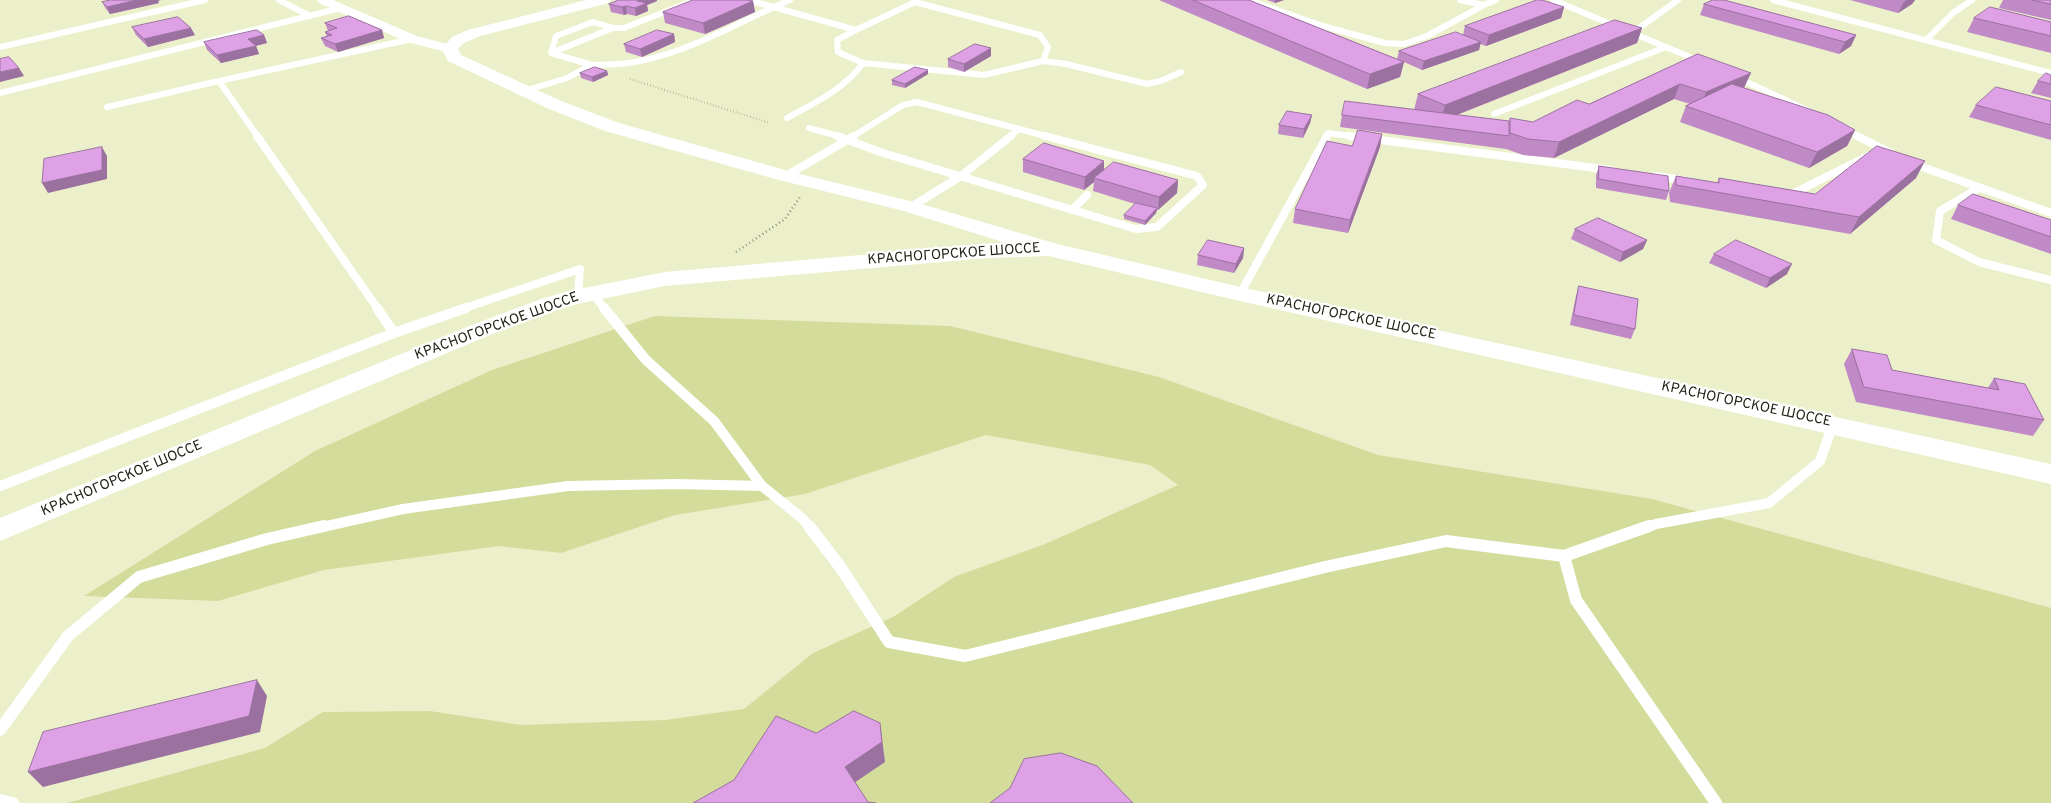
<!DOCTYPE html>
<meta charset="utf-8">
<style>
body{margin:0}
canvas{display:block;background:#ebf0ca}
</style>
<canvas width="2051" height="803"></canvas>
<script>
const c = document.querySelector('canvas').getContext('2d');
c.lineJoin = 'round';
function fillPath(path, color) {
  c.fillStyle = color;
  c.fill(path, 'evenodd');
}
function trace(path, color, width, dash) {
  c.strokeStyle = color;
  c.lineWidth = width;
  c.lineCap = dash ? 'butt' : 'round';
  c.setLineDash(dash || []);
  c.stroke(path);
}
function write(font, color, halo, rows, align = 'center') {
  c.font = font + ' Overpass,sans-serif';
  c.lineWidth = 4.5;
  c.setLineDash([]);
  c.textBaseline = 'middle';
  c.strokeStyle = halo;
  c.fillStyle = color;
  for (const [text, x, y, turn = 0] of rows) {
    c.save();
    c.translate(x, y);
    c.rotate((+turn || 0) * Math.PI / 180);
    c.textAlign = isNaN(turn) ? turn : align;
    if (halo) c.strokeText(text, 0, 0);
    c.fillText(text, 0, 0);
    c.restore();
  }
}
const green = new Path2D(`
 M655,316L950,326L1159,377L1378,455L1652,499L2051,608V803H67L265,748L323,712L430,711L521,725L665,720L744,709L813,653L893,617L954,577L1045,544L1178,485L1150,465L986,435L805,494L675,515L561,553L499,546L324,570L218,601L84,596L315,451L492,370Z`);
const pathFar1 = new Path2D(`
 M630,79L770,123`);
const path = new Path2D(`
 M736,252L785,219L800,197`);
const serviceFar3 = new Path2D(`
 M279,0L310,16
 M748,0L856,30L915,2L1040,35L1048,47L1043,61L1066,64L1147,84L1161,81L1181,72
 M1248,0L1323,26L1385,43L1404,44L1427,36L1484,5
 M1460,0L1484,5L1496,0
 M1553,0L1702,62
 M1773,0L2051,73
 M856,30L837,40L838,52L863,63L984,75L1043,61
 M1632,33L1678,0
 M1926,40L1953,13L1972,0
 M0,47L205,0
 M551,53L613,28
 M592,65C610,65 628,64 645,60C696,49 742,20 790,0
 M1736,77L1809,111
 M524,91L567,78L592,65L551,53L556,36L593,22L613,28H624L695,0
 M0,93L341,8
 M107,107L219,81
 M1494,114L1666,47
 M787,118C814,103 845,89 863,63
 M809,128L842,137
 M1842,128L1860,137
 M1019,129L1049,137
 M258,137L219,81L412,39
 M852,137L903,105L917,102L1019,129L1009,137
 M1326,137L1328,133L1358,137`);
const serviceFar2 = new Path2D(`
 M257,136L378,309
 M837,136L883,153L1136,229L1157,227L1203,185L1197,176L1045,136
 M1349,136L1611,170
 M1857,136L1891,153
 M1911,163L2051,213
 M786,176L854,136
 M1655,176L1688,181
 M1979,188L1940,211L1936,240L1979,262L2051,280
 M1784,194L1790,195L1870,155
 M911,207L961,176L1011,136
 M1072,210L1087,195
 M592,293L605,309
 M1240,294L1327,136
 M462,309L580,269L578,296`);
const serviceFar1 = new Path2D(`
 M377,308L394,333L466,308
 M604,308L646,360L714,421L762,486
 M0,486L394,333
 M318,528L403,509L568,486L676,484L762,486L803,519L810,528
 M1646,528L1656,524L1769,503L1820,461L1833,424`);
const service = new Path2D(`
 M809,526L841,568L889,642L965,656L1325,567L1446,541L1564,556
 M1649,526L1564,556L1576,600L1716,803
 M0,730L68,636L139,577L267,539L324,526
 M0,800L13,803`);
const minor = new Path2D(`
 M317,0H333L417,36L455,46L457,49L450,53L407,42L319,3Z`);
const tertiary = new Path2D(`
 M586,0H611L609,3L480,36L464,43L458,49L461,55L561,101L619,123L792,172L918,203L1057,244L1060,249L1057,254L1049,256L1041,254L904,211L779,180L605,131L549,109L448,61L442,49L452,37L468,30Z`);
const secondary = new Path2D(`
 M1049,242L1240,287L2051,464V484L1240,301L1049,256L988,258L665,286L582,303L559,309L490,335L0,541V518L472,325L541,299L569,291L665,272L988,244Z`);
const wall = new Path2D(`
 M1159,0H1249L1397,59L1399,51L1463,35L1465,26L1564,7L1561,18L1486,46L1480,44L1479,50L1422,70L1404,62L1400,77L1367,89Z
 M1267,0H1284L1275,3Z
 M1850,0H1915L1912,4L1898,13Z
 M2003,0H2051V20L1999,8Z
 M158,1L159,3L110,14L106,9L102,2Z
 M657,1L647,5L648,11L636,16L627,14L624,15L611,12L609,4Z
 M753,1L755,12L705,34L665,23L663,12Z
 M1704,4L1856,35L1851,46L1839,54L1700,15Z
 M1974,18L2051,22V53L1967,32Z
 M325,23L382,30L384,38L338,52L325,46L321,38L327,37L325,32L328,31Z
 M132,27L195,35L148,47L136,35Z
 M1642,28L1637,43L1457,115L1509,121L1510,118L1533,122L1589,104L1698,54L1744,88L1855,130L1847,146L1809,168L1680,122L1686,106L1690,104L1674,99L1554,158L1523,155L1506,149L1340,127L1342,115L1414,110L1418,94Z
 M674,34L675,42L642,57L626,52L624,44Z
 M264,35L267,43L256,46L259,54L221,63L207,50L204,42Z
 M991,56L964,72L948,67V59Z
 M607,71L608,75L593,82L581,78L580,73Z
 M928,74L905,88L892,85V80Z
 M2051,75V98L2031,93L2038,81Z
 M2051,101V140L1969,117L1976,105Z
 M1312,115L1310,123L1303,138L1278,134L1279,125Z
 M1382,134L1380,147L1348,233L1293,223L1295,209L1352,146Z
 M1023,159L1178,180L1177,193L1158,210H1157L1156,213L1145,225L1124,219V215L1135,204L1093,191L1094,182L1084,190L1023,172Z
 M1599,166L1669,191L1666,200L1596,188V175Z
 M1676,176L1717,183L1719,178L1815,194L1916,178L1850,234L1670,202L1669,193Z
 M1958,205L2051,220V254L1951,219Z
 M1575,229L1647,240L1643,249L1620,262L1571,239Z
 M1244,248L1243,258L1234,273L1197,265L1198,255Z
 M1714,254L1787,274L1766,288L1709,263Z
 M1579,286L1635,329L1631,339L1570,325L1576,296Z
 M1852,349L1892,370L1988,388L1994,378L2044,420L2033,436L1856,402L1844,364Z`);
const shadedWall = new Path2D(`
 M137,0H161L158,1L159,3L110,14L107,7Z
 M640,0H657V1L647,5L648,11L636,16L635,8L637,1Z
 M1275,0H1284L1275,3Z
 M1907,0H1915L1912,4L1898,13L1904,2Z
 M753,1L755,12L705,34L703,23Z
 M626,6L627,14L624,15L622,7Z
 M1564,7L1561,18L1486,46L1489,35Z
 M191,28L195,35L148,47L144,39Z
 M1642,28L1637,43L1441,121L1445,105Z
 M382,30L384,38L338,52L335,44Z
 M674,34L675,42L642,57L640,49Z
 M264,35L267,43L251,47L248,39Z
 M1856,35L1851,46L1839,54L1845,42Z
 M1481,42L1479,50L1422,70L1424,61Z
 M256,46L259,54L221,63L217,55Z
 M991,48V56L964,72V64Z
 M1404,62L1400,77L1367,89L1370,74Z
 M19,68L24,76L0,82V72Z
 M928,70V74L905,88V84Z
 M607,71L608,75L593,82L592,77Z
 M1751,73L1744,88L1700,108L1706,92Z
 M1680,84L1674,99L1554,158L1559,142Z
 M1312,115L1310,123L1303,138L1304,129Z
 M1855,130L1847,146L1809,168L1817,152Z
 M1382,134L1380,147L1348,233L1350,220Z
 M102,147L107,156V179L48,193L42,183Z
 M1104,161V174L1094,178V182L1084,190L1085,177Z
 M1925,161L1916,178L1850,234L1859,217Z
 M1178,180L1177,193L1158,210L1159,197Z
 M1157,208L1156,213L1145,225V221Z
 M1647,240L1643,249L1620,262L1623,252Z
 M1244,248L1243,258L1234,273L1236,264Z
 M1792,264L1787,274L1766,288L1770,278Z
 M257,680L267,696L260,732L43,787L28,772Z
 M880,723L885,762L848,787L845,767Z`);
const building = new Path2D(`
 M111,0H137L107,7L102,2Z
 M619,0H640L637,1L647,3L635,8L626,6L622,7L609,4Z
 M693,0H747L753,1L703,23L663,12Z
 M1193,0H1249L1404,62L1370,74Z
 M1537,0H1542L1564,7L1489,35L1465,26Z
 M1713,0H1724L1856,35L1845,42L1704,4Z
 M2032,0H2051V4Z
 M1990,7L2051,22V36L1974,18Z
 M349,16L382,30L335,44L321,38L332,35L325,32L337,28L325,23Z
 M178,17L191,28L144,39L132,27Z
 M1615,20L1642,28L1445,105L1418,94Z
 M257,30L264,35L248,39L256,46L217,55L204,42Z
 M657,30L674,34L640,49L624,44Z
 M1456,32L1481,42L1424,61L1399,51Z
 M975,44L991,48L964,64L948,59Z
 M1698,54L1751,73L1706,92L1680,84L1559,142L1528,139L1510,133V118L1533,122L1577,100L1589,104Z
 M9,57L19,68L0,72V59Z
 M595,67L607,71L592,77L580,73Z
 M915,67L928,70L905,84L892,80Z
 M2046,73L2051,75V84L2038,81Z
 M1732,84L1828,115L1855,130L1817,152L1686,106Z
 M1996,87L2051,101V125L1976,105Z
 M1345,101L1509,121V136L1342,115Z
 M1287,111L1312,115L1304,129L1279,125Z
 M1358,130L1382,134L1350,220L1295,209L1327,141L1352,146Z
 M1044,143L1104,161L1085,177L1023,159Z
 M1877,146L1925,161L1859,217L1676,185V176L1719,183V178L1815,194Z
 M102,147V170L42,183L44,159Z
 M1114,162L1178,180L1159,197L1094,178Z
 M1599,166L1668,176L1669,191L1599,179Z
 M1973,194L2051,220V237L1958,205Z
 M1136,203L1157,208L1145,221L1124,215Z
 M1598,218L1647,240L1623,252L1575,229Z
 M1208,240L1244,248L1236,264L1198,255Z
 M1736,240L1792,264L1770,278L1714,254Z
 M1579,286L1638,299L1635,329L1574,315Z
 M1852,349L1887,355L1892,370L1999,390L1994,378L2025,384L2044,420L1864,387Z
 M257,680L249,716L28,772L43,732Z
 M854,711L880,723L882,742L845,767L868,802L876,803H693L734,780L776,716L816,733Z
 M1061,753L1097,766L1133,803H990L1010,788L1024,759Z`);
const streetNames = [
 ["КРАСНОГОРСКОЕ ШОССЕ",954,255,-4],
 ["КРАСНОГОРСКОЕ ШОССЕ",1351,318,12],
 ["КРАСНОГОРСКОЕ ШОССЕ",497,327,-20],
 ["КРАСНОГОРСКОЕ ШОССЕ",1746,405,12],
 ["КРАСНОГОРСКОЕ ШОССЕ",122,479,-23]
];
fillPath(green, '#d4dc9b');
trace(pathFar1, '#909378', 2, [0.5, 2.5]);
trace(path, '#909378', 2.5, [1, 3]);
trace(serviceFar3, '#fff', 6);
trace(serviceFar2, '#fff', 8);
trace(serviceFar1, '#fff', 10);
trace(service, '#fff', 12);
fillPath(minor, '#fff');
fillPath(tertiary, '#fff');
fillPath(secondary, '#fff');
fillPath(wall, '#bf8ac5');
fillPath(shadedWall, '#9b71a0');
fillPath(building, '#dea1e5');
trace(building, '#9b71a0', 1);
write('14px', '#202214', '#fff', streetNames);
</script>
